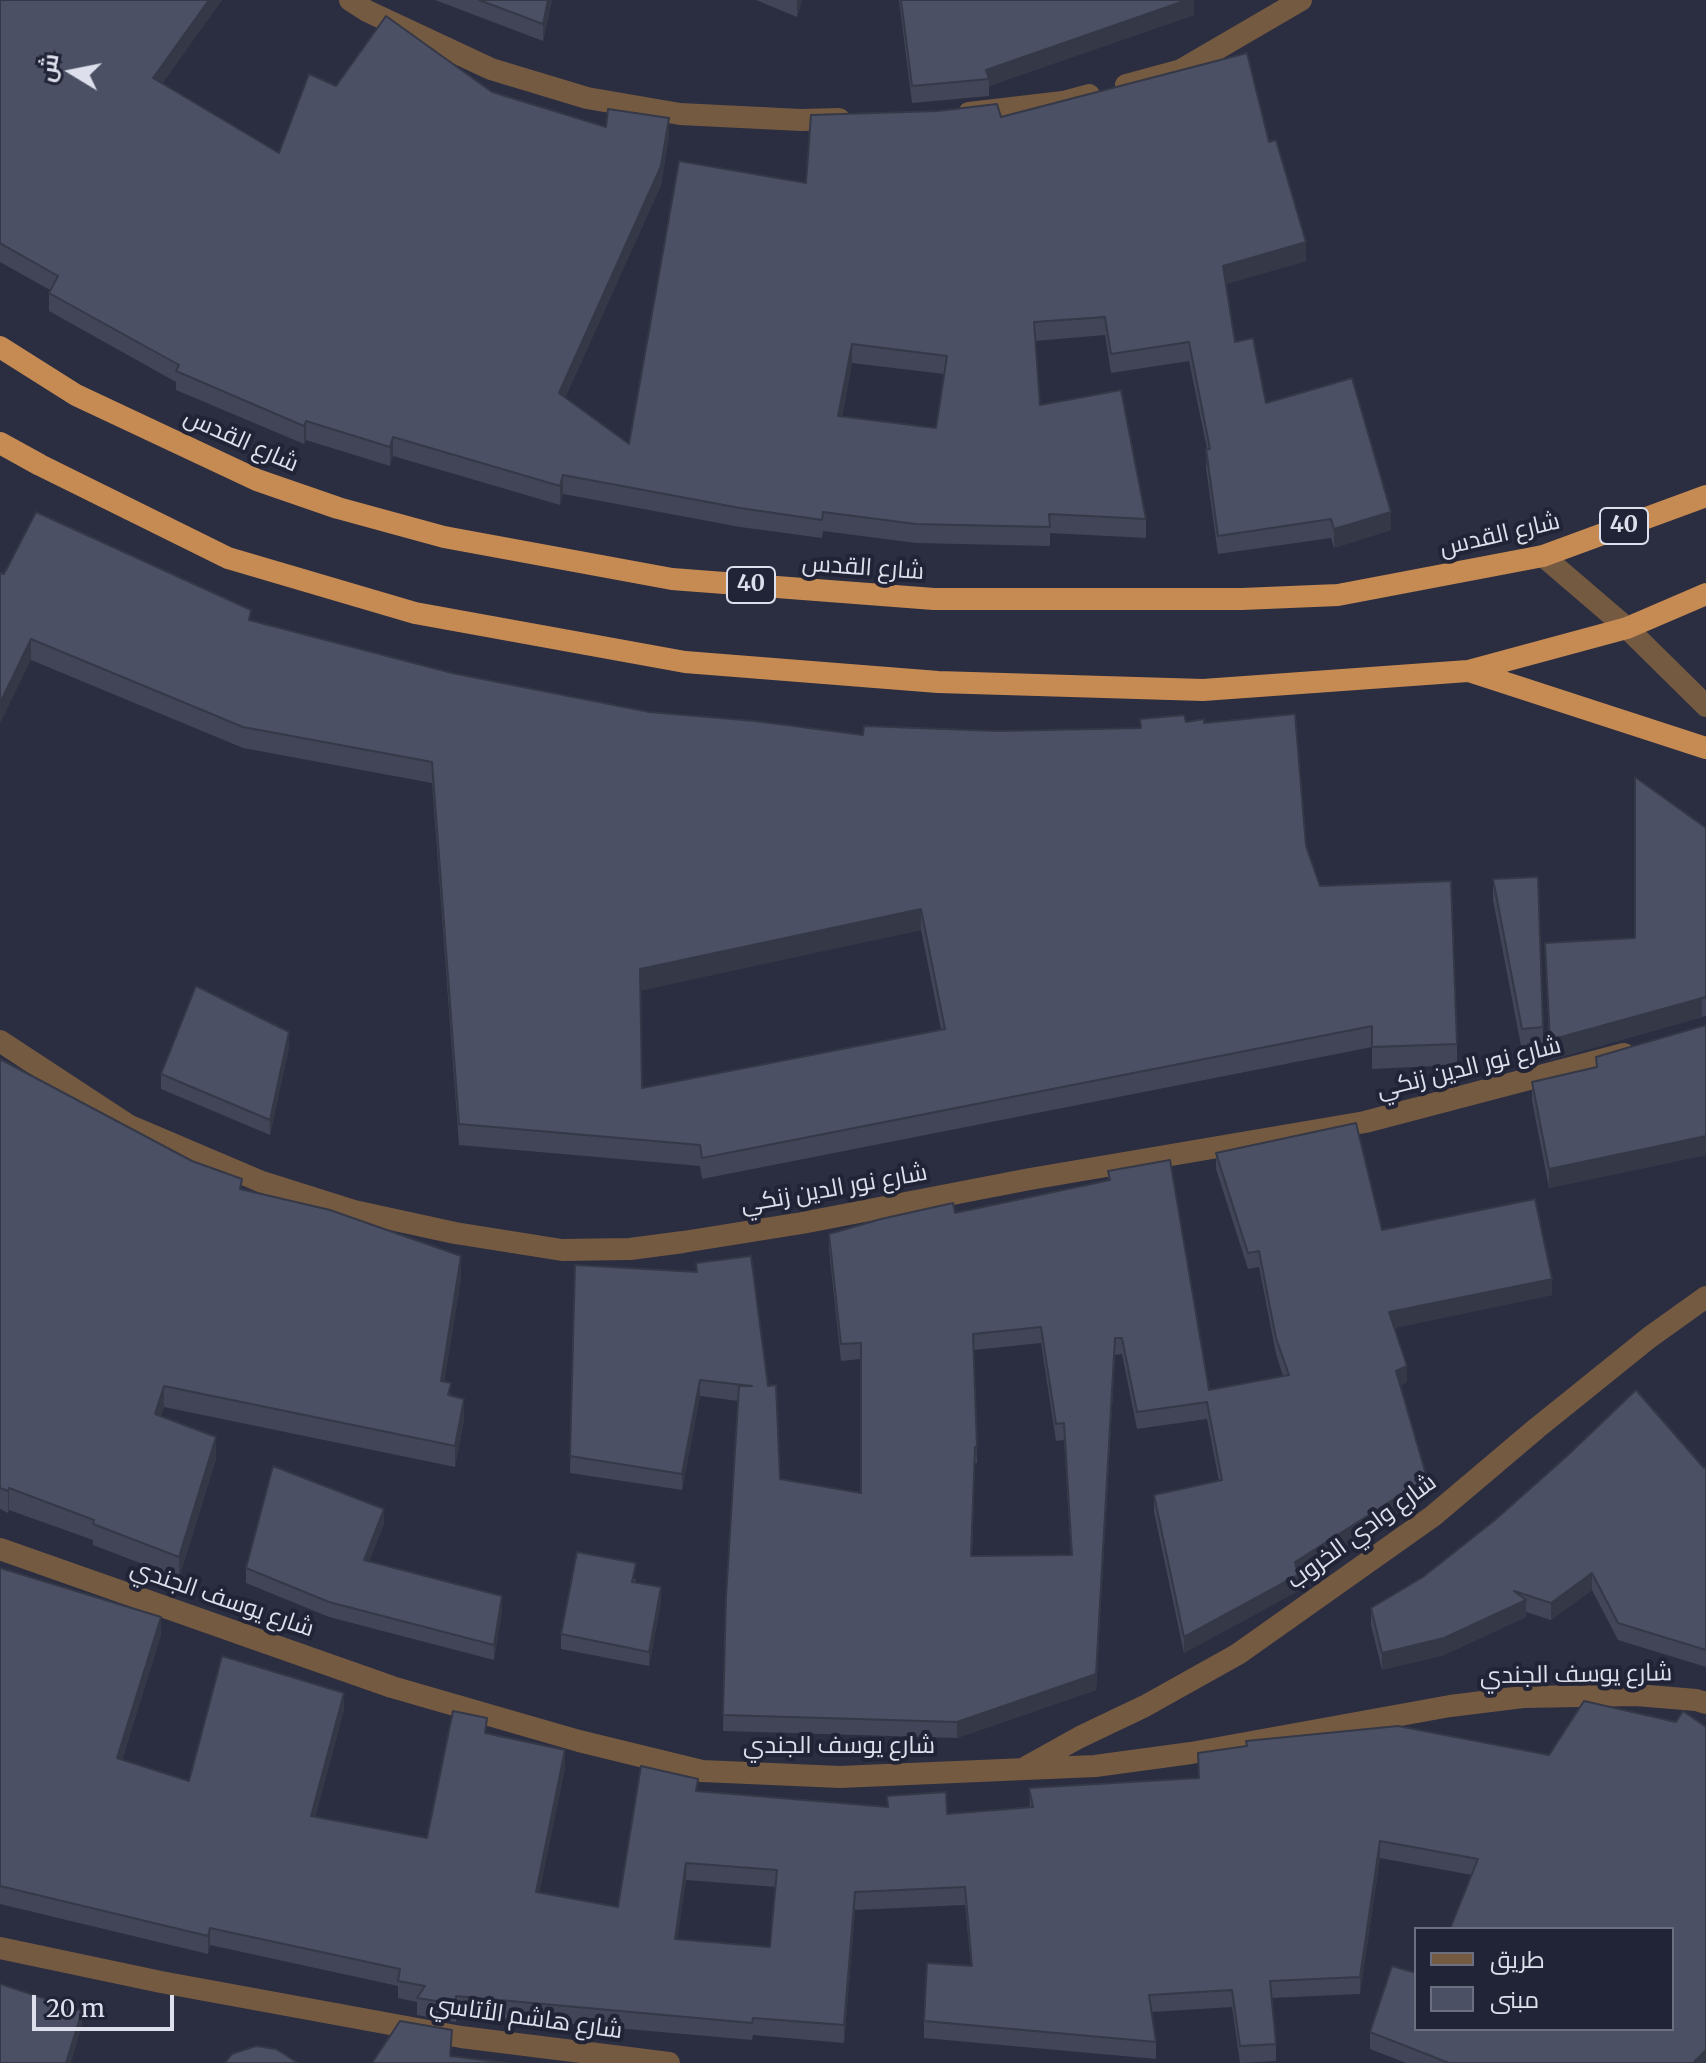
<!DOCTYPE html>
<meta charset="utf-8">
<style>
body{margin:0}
#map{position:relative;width:1706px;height:2063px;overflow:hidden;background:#2b2d40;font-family:Merriweather,Cairo,serif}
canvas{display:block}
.legend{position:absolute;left:1414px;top:1927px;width:260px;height:104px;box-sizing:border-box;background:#212336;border:2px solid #6c6f7f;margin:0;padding:10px 14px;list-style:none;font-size:24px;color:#dde0ec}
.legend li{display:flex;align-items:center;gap:16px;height:40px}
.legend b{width:40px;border:2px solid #6c6f7f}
.north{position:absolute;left:32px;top:32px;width:80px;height:80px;-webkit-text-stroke:6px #212336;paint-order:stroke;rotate:280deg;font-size:22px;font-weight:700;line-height:32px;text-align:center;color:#dde0ec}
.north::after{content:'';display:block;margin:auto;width:28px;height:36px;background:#dde0ec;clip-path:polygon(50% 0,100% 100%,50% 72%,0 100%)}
.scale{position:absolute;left:32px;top:1995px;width:142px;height:36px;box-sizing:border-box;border:4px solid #dde0ec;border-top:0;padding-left:10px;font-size:24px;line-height:28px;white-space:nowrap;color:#dde0ec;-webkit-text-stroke:6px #212336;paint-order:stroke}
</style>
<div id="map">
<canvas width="1706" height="2063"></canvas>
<ul class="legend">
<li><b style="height:10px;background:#755a42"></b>طريق</li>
<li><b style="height:22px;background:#4c5065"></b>مبنى</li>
</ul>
<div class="north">ش</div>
<div class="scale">20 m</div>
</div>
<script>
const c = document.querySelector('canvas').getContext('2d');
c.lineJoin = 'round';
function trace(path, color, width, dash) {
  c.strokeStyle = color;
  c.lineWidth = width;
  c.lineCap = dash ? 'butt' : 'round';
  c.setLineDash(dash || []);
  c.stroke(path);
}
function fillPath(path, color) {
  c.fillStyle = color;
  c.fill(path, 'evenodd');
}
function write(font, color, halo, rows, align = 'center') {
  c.font = font + ' Merriweather,Cairo,serif';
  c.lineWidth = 8;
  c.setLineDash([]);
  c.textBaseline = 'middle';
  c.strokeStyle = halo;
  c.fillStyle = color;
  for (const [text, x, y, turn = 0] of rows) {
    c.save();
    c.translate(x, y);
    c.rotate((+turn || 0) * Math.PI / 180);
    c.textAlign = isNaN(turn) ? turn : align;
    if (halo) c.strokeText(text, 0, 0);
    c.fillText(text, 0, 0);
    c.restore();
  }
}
const minor = new Path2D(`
 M350,0L367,11L491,69L587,98L680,114L801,120L839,119
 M1126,85L1181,70L1301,0
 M969,113L1063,102L1089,95
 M0,1549L392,1687L579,1741L702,1771L840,1777L1095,1766L1191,1753L1450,1706L1523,1697L1636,1695L1696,1700L1706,1703
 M1026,1767L1080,1737L1145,1706L1238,1654L1433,1516L1537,1428L1650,1337L1706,1297
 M0,1948L161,1982L461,2037L669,2063`);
const tertiary = new Path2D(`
 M1543,556L1627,628L1706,706
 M0,1041L128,1125L262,1182L354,1211L455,1233L562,1250L630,1249L683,1242L802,1223L1030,1179L1365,1122L1624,1054`);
const trunk = new Path2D(`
 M0,347L76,395L257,480L338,508L444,537L672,579L934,599H1242L1338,595L1543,556L1706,496
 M0,443L40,465L228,558L415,613L685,662L938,682L1203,690L1468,671L1627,628L1706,594
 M1469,671L1706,748`);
const wall = new Path2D(`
 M0,0H222L162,83L279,153L336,86L492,92L606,127L669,136L661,185L565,398L629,444L806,183L1001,117L1269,142L1306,261L1226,284L1235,342L1266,403L1391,530L1334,548L1331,538L1218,554L1206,468L1207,449L1189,361L1111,373L1105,335L1035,341L1040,405L1146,519V538L1050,533V546L916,543L823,531L822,538L740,527L563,494L560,505L393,456L390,466L306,440L304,444L176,390V382L49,311V293L50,290L0,262ZM852,363L944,374L936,428L842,417Z
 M435,0H552L543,41Z
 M756,0H802L797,17Z
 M899,0H1194V15L989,86V96L912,103Z
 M0,573L251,621L452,673L649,712L863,735L1140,728V719L1204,723L1306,846L1320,886L1457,1044V1065L1372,1069V1047L702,1179L700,1166L459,1145L432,783L243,748L31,660ZM921,930L941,1029L642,1088L640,990Z
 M1706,828V1016L1550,1060L1545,943L1635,938Z
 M1493,879L1543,1027V1048L1522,1051L1493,900Z
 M1706,1025V1155L1549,1188L1532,1101V1082L1596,1067V1057Z
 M289,1047L270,1135L161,1089V1074Z
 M0,1059L242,1190L461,1278L444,1382L464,1420L455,1467L164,1407L161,1416L216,1459L179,1578L93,1545V1540L9,1510L8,1513L0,1509Z
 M1216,1153L1382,1230L1552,1295L1394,1328L1407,1382L1400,1386L1427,1495L1298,1577V1591L1184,1653L1154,1512V1495L1219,1481L1207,1419L1137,1429L1122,1354L1115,1355L1096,1690L957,1738L723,1731L726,1597L738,1401L700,1396L682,1490L570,1473L575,1265L696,1272V1263L751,1256L780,1479L861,1493V1359L841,1361L829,1250V1234L955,1213L1108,1180V1171L1209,1390L1283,1376L1276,1354L1259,1267L1248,1269L1216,1169ZM1041,1343L1056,1441L1064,1440L1071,1555L972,1556L975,1463H977L974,1350Z
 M1706,1466V1667L1618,1640L1592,1590L1551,1620L1526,1612V1617L1444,1655L1382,1670L1371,1625V1608Z
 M384,1524L369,1561L502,1611L494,1660L329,1617L246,1583V1568Z
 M0,1568L161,1635L122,1760L189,1781L344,1710L315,1817L427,1838L487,1734L565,1768L539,1893L618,1907L698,1791L887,1807V1796L947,1814L1030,1807L1029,1788L1199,1778L1246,1746V1741L1398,1726L1706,2063H1406L1370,2049V2032L1416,2029L1472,1875L1380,1858L1360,1994L1272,1998L1276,2044V2061L1240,2063L1232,2007L1152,2012L1156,2042V2059L924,2038V2021L971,1966L965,1905L855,1910L844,2043L753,2035L752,2040L456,2014V2022L417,2015V2002L398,1998V1986L210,1945L208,1954L0,1904ZM686,1880L776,1887L770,1947L677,1939Z
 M636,1578L635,1582L661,1602L649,1666L561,1649V1634Z`);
const shadedWall = new Path2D(`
 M209,0H222L153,97V78Z
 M548,0H552L543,41V24Z
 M797,0H802L797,17Z
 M1187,0H1194V15L989,86V79L986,70Z
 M669,118V136L661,185L559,412V393Z
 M1306,242V261L1223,285V266Z
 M852,344V363L838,435V416Z
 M306,421V440L304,444V426Z
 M393,437V456L390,466V447Z
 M563,475V494L560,505V486Z
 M1391,512V530L1334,548V529Z
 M31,639V660L0,724V703Z
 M921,909V930L640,991V969Z
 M1702,997V1017L1550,1060V1040Z
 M289,1032V1047L270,1135V1120Z
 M1706,1136V1155L1549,1188V1169Z
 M461,1256V1278L441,1402V1381Z
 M1552,1279V1295L1389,1329V1312Z
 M1115,1338L1096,1690L957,1738V1722L1096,1674Z
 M1407,1366V1382L1396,1388V1371Z
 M700,1380V1396L682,1490V1474Z
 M164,1386V1407L155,1435V1414Z
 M464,1399V1420L455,1467V1446Z
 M216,1437V1459L179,1578V1557Z
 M1427,1478V1495L1298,1577V1591L1184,1653V1637L1295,1562Z
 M9,1488V1510L8,1513V1491Z
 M384,1509V1524L364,1575V1560Z
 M1592,1573V1590L1551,1620V1603Z
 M661,1587V1602L649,1666V1652Z
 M502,1596V1611L494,1660V1645Z
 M1526,1600V1617L1444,1655L1382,1670V1653Z
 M161,1617V1635L117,1775V1758Z
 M344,1693V1710L311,1833V1816Z
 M565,1750V1768L536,1910V1892Z
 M1380,1841V1858L1360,1994V1977Z
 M686,1863V1880L675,1956V1939Z
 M855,1892V1910L844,2043V2025Z
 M210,1928V1945L208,1954V1936Z
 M82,2011V2026L71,2063H66Z
 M1706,2050V2063H1693Z`);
const building = new Path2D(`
 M0,0H209L153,78L279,153L309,74L336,86L386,16L492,92L606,127L608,109L669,118L661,166L559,393L629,444L679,161L806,183L811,115L938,111L997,104L1001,117L1247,53L1269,142L1276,140L1306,242L1223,266L1235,342L1253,338L1266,403L1352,378L1391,512L1334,529L1331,519L1218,536L1206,449H1210L1189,342L1111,354L1105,317L1034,322L1040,405L1121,390L1146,519L1049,514L1050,527L916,524L823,512L822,520L740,508L563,475L560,486L393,437L390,447L306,421L304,426L176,371L179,365L49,293L58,276L0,243ZM852,344L947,356L936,428L838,416Z
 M479,0H548L543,24Z
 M901,0H1187L986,70L989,79L912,86Z
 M36,512L251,610L249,620L452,673L649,712L755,721L863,735L864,726L998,731L1141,728L1140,719L1184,715L1186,722L1204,719V723L1295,714L1306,846L1320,886L1451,881L1457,1044L1372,1047V1026L702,1158L700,1145L459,1124L432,762L243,727L31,639L0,703V573L4,574ZM921,909L945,1029L642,1088L640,969Z
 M1635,777L1706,828V997L1550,1040L1545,943L1635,938Z
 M1538,877L1543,1027L1522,1029L1493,879Z
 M196,986L289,1032L270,1120L161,1074Z
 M1706,1025V1136L1549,1169L1532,1082L1597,1067L1596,1057Z
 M0,1059L192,1161L242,1179L240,1189L330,1210L461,1256L441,1381L451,1383L448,1395L464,1399L455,1446L164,1386L155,1414L216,1437L179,1557L93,1524L94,1520L9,1488L8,1491L0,1488Z
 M1356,1123L1382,1230L1535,1199L1552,1279L1389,1312L1407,1366L1396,1371L1427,1478L1295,1562L1298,1575L1184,1637L1154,1495L1222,1480L1207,1402L1137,1412L1122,1338H1115L1096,1674L957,1722L723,1715L726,1597L739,1386H752L700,1380L682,1474L570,1456L575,1265L697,1272L696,1263L751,1256L768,1386L776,1385L780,1479L861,1493V1343L841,1344L829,1234L881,1219L953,1203L955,1213L1110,1180L1108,1171L1170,1160L1209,1390L1289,1375L1276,1338L1259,1251L1248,1253L1216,1153ZM1041,1327L1056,1424L1064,1423L1072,1555L971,1556L975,1447H977L973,1334Z
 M1636,1390L1704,1468L1706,1466V1650L1618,1623L1592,1573L1551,1603L1514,1591L1526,1600L1444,1638L1382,1653L1371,1608L1423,1577L1495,1520L1567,1456Z
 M273,1466L384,1509L364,1560L502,1596L494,1645L329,1602L246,1568Z
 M577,1552L636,1563L632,1582L661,1587L649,1652L561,1634Z
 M0,1568L161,1617L117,1758L189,1781L222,1656L344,1693L311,1816L427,1838L453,1711L487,1718L485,1733L565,1750L536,1892L618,1907L641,1766L698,1779L696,1791L888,1807L887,1796L946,1792L947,1814L1033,1807L1029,1788L1199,1778L1198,1753L1247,1746L1246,1741L1398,1726L1549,1755L1584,1701L1676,1722L1683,1711L1706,1727V2050L1693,2063H1449L1370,2032L1392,1966L1416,1973V2029H1672V1929H1450L1478,1859L1380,1841L1360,1977L1270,1981L1276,2044L1240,2046L1232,1990L1149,1995L1156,2042L924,2021L927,1963L972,1966L965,1887L855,1892L844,2025L753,2018L752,2023L456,1996V2004L417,1998L425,1986L398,1981L400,1969L210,1928L208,1936L0,1886ZM686,1863L777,1870L770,1947L675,1939Z
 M0,1984L82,2011L66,2063H0Z
 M400,2021L452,2030L450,2056L507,2063H372Z
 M256,2046L276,2049L298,2063H225L232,2054Z`);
const shields = [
 [1624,526,48],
 [751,585,48]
];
const shieldNames = [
 ["40",1624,526],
 ["40",751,585]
];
const streetNames = [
 ["شارع القدس",241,441,24],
 ["شارع القدس",1500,535,-13],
 ["شارع القدس",863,568,4],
 ["شارع نور الدين زنكي",1469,1068,-14],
 ["شارع نور الدين زنكي",834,1189,-10],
 ["شارع وادي الخروب",1362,1532,-36],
 ["شارع يوسف الجندي",222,1599,19],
 ["شارع يوسف الجندي",1576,1675,-1],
 ["شارع يوسف الجندي",839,1746],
 ["شارع هاشم الأتاسي",526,2018,8]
];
trace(minor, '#755a42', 22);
trace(tertiary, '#755a42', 22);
trace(trunk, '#c68a53', 22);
fillPath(wall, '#414557');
fillPath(shadedWall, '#353847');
fillPath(building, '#4c5065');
trace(building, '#353847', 2);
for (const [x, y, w] of shields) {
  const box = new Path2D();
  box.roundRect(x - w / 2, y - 18, w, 36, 6);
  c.fillStyle = '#212336';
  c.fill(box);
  trace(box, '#dde0ec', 2);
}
write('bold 22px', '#dde0ec', null, shieldNames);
write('24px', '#dde0ec', '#212336', streetNames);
</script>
